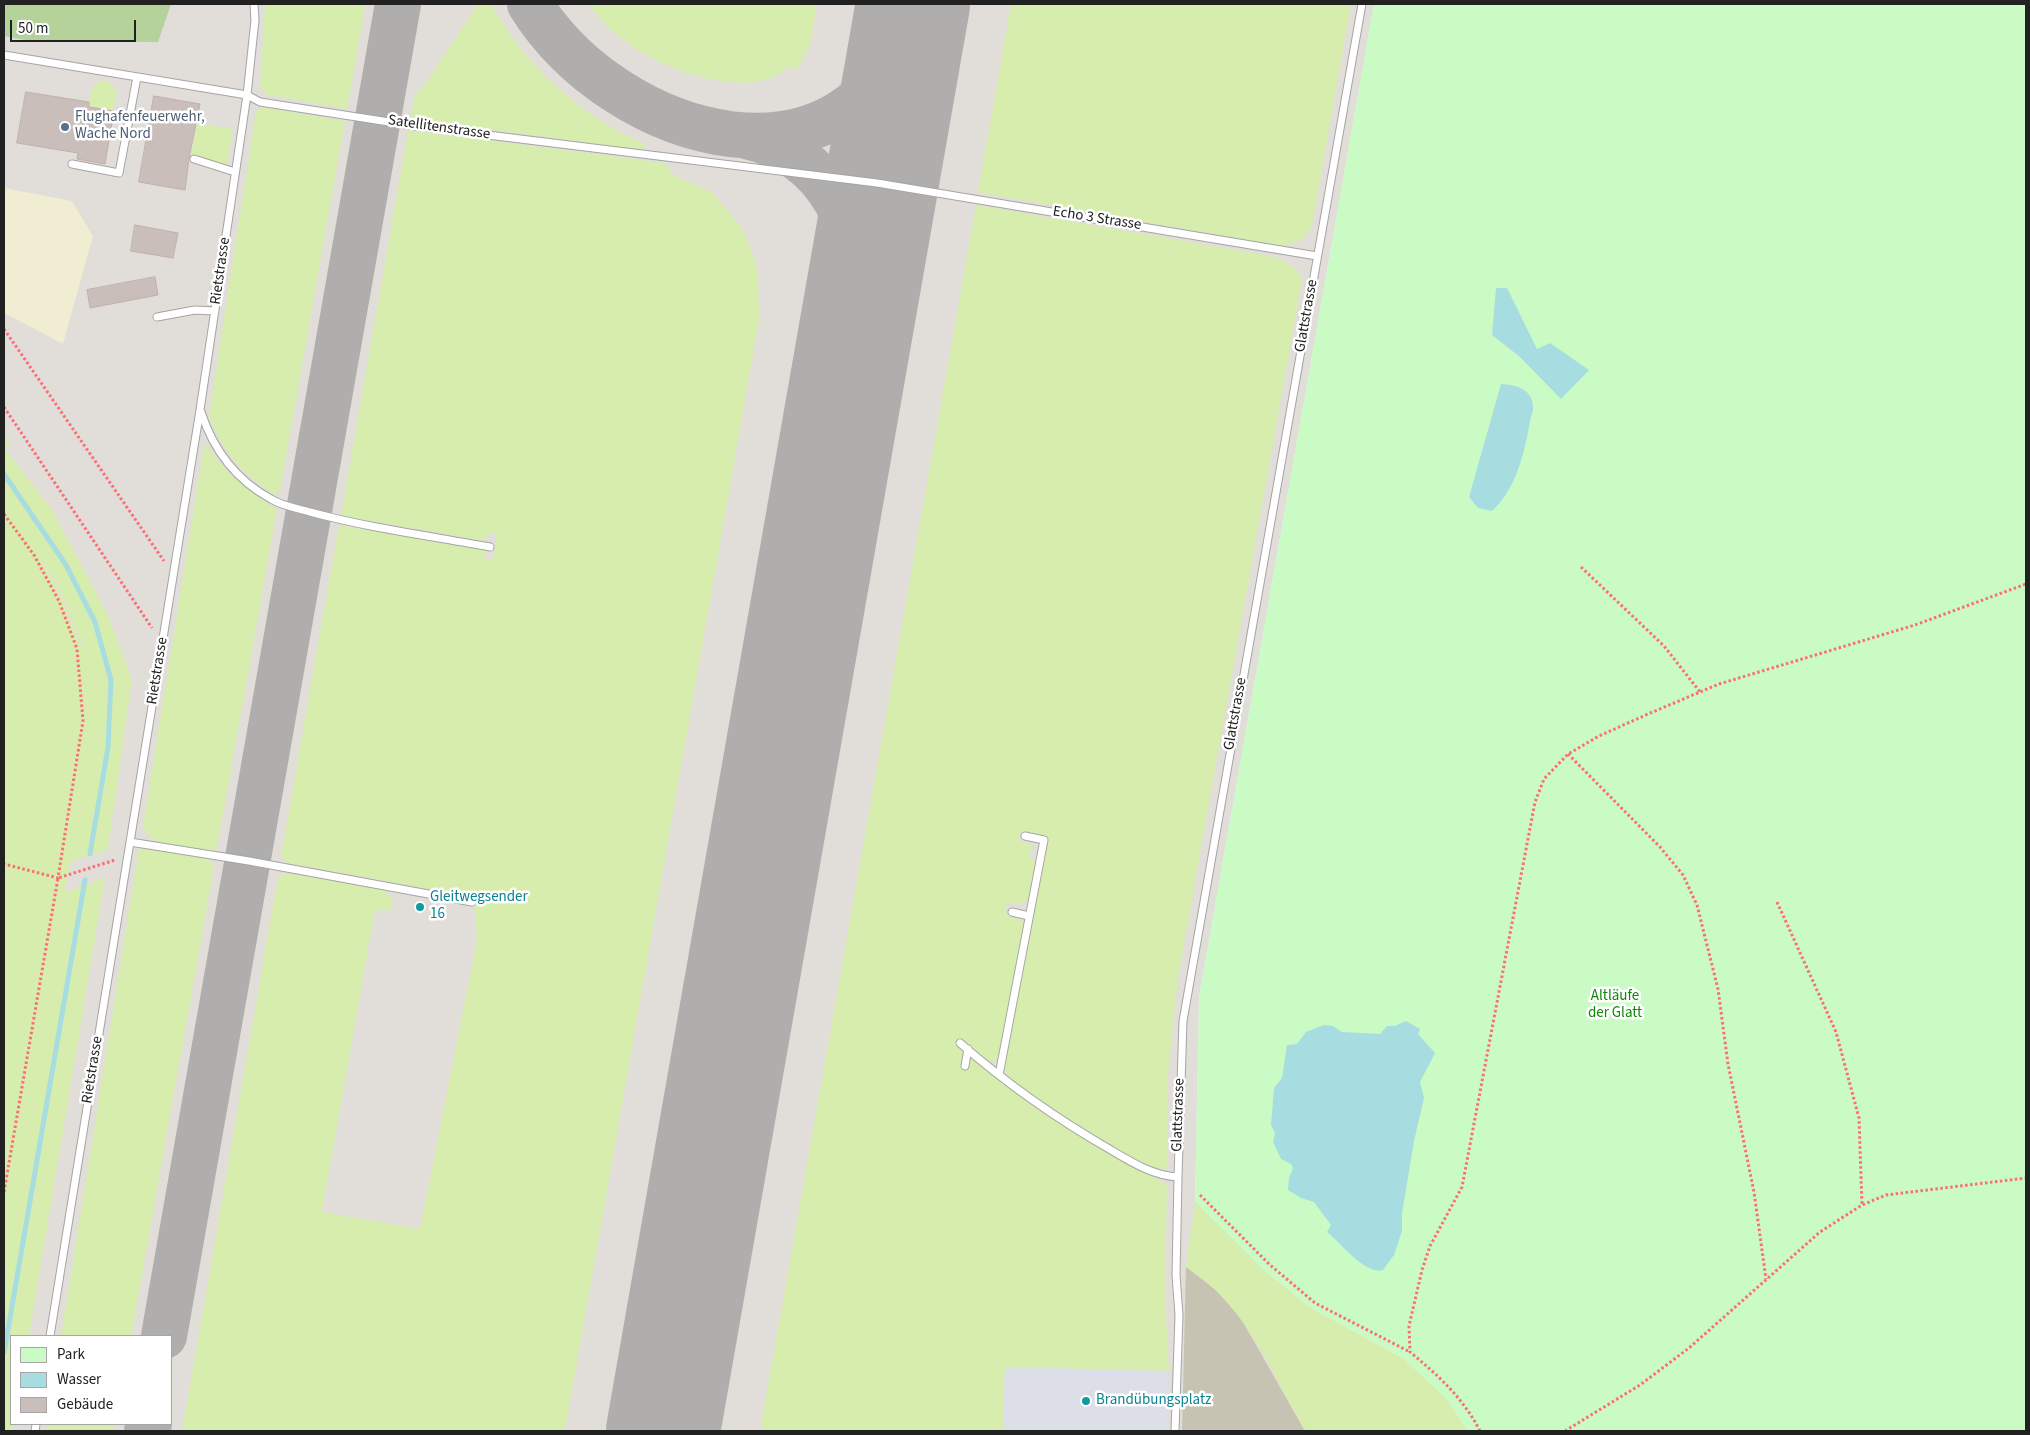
<!DOCTYPE html>
<meta charset="utf-8">
<style>
body{margin:0}
#map{position:relative;width:2030px;height:1435px;overflow:hidden;background:#f2ede8;font-family:"Source Sans 3",sans-serif}
canvas{display:block}
.frame{position:absolute;inset:0;border:5px solid #212121;pointer-events:none}
.legend{position:absolute;left:10px;top:1335px;width:162px;height:90px;box-sizing:border-box;background:#fff;border:1px solid #a6a6a6;margin:0;padding:6px 9px;list-style:none;font-size:15px;color:#212121}
.legend li{display:flex;align-items:center;gap:10px;height:25px}
.legend b{width:25px;border:1px solid #a6a6a6}
.scale{position:absolute;left:10px;top:20px;width:126px;height:22px;box-sizing:border-box;border:2px solid #212121;border-top:0;padding-left:6px;font-size:15px;line-height:18px;white-space:nowrap;color:#212121;-webkit-text-stroke:4px #fff;paint-order:stroke}
</style>
<div id="map">
<canvas width="2030" height="1435"></canvas>
<div class="frame"></div>
<ul class="legend">
<li><b style="height:14px;background:#cafbc5"></b>Park</li>
<li><b style="height:14px;background:#a7dde0"></b>Wasser</li>
<li><b style="height:14px;background:#cabebb"></b>Gebäude</li>
</ul>
<div class="scale">50 m</div>
</div>
<script>
const c = document.querySelector('canvas').getContext('2d');
c.lineJoin = 'round';
function fillPath(path, color) {
  c.fillStyle = color;
  c.fill(path, 'evenodd');
}
function trace(path, color, width, dash) {
  c.strokeStyle = color;
  c.lineWidth = width;
  c.lineCap = dash ? 'butt' : 'round';
  c.setLineDash(dash || []);
  c.stroke(path);
}
function write(font, color, halo, rows, align = 'center') {
  c.font = font + ' "Source Sans 3",sans-serif';
  c.lineWidth = 5;
  c.setLineDash([]);
  c.textBaseline = 'middle';
  c.strokeStyle = halo;
  c.fillStyle = color;
  for (const [text, x, y, turn = 0] of rows) {
    c.save();
    c.translate(x, y);
    c.rotate((+turn || 0) * Math.PI / 180);
    c.textAlign = isNaN(turn) ? turn : align;
    if (halo) c.strokeText(text, 0, 0);
    c.fillText(text, 0, 0);
    c.restore();
  }
}
const airport = new Path2D(`
 M4,4H1374L1199,997L1195,1200L1266,1272L1468,1431H4ZM11,1336H171V1424H11Z`);
const construction = new Path2D(`
 M1186,1267L1221,1294L1240,1317L1305,1431H1182Z`);
const farmland = new Path2D(`
 M4,188L72,201L93,236L63,344L4,313Z`);
const grass = new Path2D(`
 M265,4H365L347,109L269,95L260,88Z
 M478,4H491C527,69 580,115 648,146L635,149L411,119L415,94L424,86Z
 M587,4H817L810,46L796,71L789,66C753,103 667,71 632,46C615,34 600,19 587,4Z
 M1011,4H1351L1312,225C1305,242 1292,246 1275,245L978,192Z
 M103,80C119,86 117,96 113,110L89,106C91,94 89,85 103,80Z
 M262,107L345,121L280,491L275,494C268,492 263,487 258,483C234,465 220,444 209,416L256,111Z
 M197,123L233,129L227,163C220,166 201,156 191,155Z
 M408,130L665,163L675,176L713,193L743,229L758,269L759,320L565,1431H182L278,877L287,873L383,889L391,897L393,910L375,909L322,1212L420,1229L477,939L473,897L293,864L285,861L281,856L339,525L485,550L484,558L493,560L497,535L487,533L486,541L341,516Z
 M976,205L1270,256C1283,260 1298,266 1302,280L1178,977L1168,1073V1166L1165,1170C1133,1169 1042,1102 1012,1081L1005,1070V1062L1048,836L1021,831L1019,841L1032,844L1029,859L1037,860L1030,897L1021,904L1007,902L1005,914L1018,917L1025,926L1000,1054L994,1062H989L961,1038L956,1042L964,1051L961,1069L968,1070L970,1056L1050,1118L1167,1185L1165,1297L1169,1371L1005,1367L1003,1431H760Z
 M4,435L10,444L5,449L51,508L107,613L132,679L108,850L71,861L65,892L105,878L29,1336H11L13,1431H4ZM31,546L57,582L82,643V647L56,584Z
 M204,446H208C225,475 250,491 277,509L217,848C208,854 165,846 155,840C149,837 146,832 143,826Z
 M139,848L207,858L214,866L131,1336H61Z
 M1195,1202L1266,1272L1308,1306L1404,1359L1446,1398L1468,1431H1305C1272,1372 1245,1304 1186,1267Z
 M47,1424H115L114,1431H46Z`);
const forest = new Path2D(`
 M4,4H171L158,42L30,41L4,36Z`);
const park = new Path2D(`
 M1374,4H2026V1431H1468L1446,1398L1404,1359L1308,1306L1266,1272L1195,1202L1199,997Z`);
const plaza = new Path2D(`
 M1005,1367L1169,1371L1168,1431H1003Z`);
const water = new Path2D(`
 M1496,288H1507L1537,349L1550,343L1589,370L1561,399L1520,357L1492,335Z
 M1501,384C1515,385 1531,388 1533,405C1534,410 1531,416 1530,421C1525,451 1516,490 1492,511L1478,508L1469,497Z
 M1406,1021L1420,1029L1418,1034L1435,1053L1420,1082L1424,1098L1414,1141L1402,1213V1231L1394,1255L1383,1270C1365,1275 1341,1243 1327,1232L1331,1225L1314,1202L1301,1198L1288,1190L1289,1178L1293,1168L1291,1164L1281,1159L1273,1142L1275,1133L1271,1125L1274,1088L1282,1078L1287,1045L1297,1044L1306,1032L1324,1025L1333,1026L1342,1032L1380,1034L1387,1026H1395Z`);
const stream = new Path2D(`
 M4,474L66,565L95,622L111,680L108,747L90,854
 M4,1353L85,880`);
const taxiway = new Path2D(`
 M530,4C616,142 854,211 912,11
 M747,136C833,156 861,231 860,310
 M164,1336L398,4
 M147,1431L149,1424`);
const runway = new Path2D(`
 M663,1431L913,4`);
const building = new Path2D(`
 M26,92L89,102V107L114,111L105,164L77,159L78,153L17,143Z
 M154,96L200,104L189,158L185,190L139,182Z
 M135,225L178,233L173,258L131,251Z
 M155,277L158,295L90,308L87,290Z`);
const path = new Path2D(`
 M4,329L164,561
 M4,407L152,628
 M4,514L34,555L59,601L77,649L83,721L58,878L4,864
 M1581,567L1664,646L1700,692
 M1568,754L1660,847L1683,875L1697,905L1718,989L1728,1064L1754,1192L1766,1279
 M1777,902L1836,1032L1859,1118L1862,1205
 M4,1192L58,878L115,860
 M1200,1195L1269,1264L1315,1303L1410,1352
 M1480,1431C1463,1398 1439,1376 1410,1352L1409,1326L1422,1270L1430,1246L1462,1187L1535,802L1544,779L1568,754L1599,736L1648,714L1719,684L1915,625L2026,584
 M1565,1431L1640,1385L1689,1348L1820,1232L1862,1205L1886,1195L2026,1178`);
const service = new Path2D(`
 M4,55L247,95L260,102L415,126L877,183L1317,256
 M194,159L235,172
 M72,164L119,173L137,77
 M157,317L195,310L215,311
 M201,412C213,449 236,480 271,499C282,506 297,508 310,512C369,528 430,536 490,547
 M130,842L249,861L472,902
 M1012,912L1029,916
 M960,1043C1007,1084 1057,1119 1111,1150C1131,1162 1154,1176 1178,1177
 M965,1066L968,1049
 M999,1075L1044,840L1025,836
 M50,1336L200,410L247,95L255,20L254,4
 M35,1431L36,1424
 M1175,1431L1179,1315L1176,1275L1178,1177L1183,1021L1362,4`);
const markers = [
 [65,127,5,"#5c6f8a"],
 [420,907,5,"#0f9aa8"],
 [1086,1401,5,"#0f9aa8"]
];
const serviceNames = [
 ["Flughafenfeuerwehr,",75,118],
 ["Wache Nord",75,135]
];
const streetNames = [
 ["Satellitenstrasse",439,128,8],
 ["Echo 3 Strasse",1097,219,9],
 ["Rietstrasse",221,271,-82],
 ["Glattstrasse",1307,316,-80],
 ["Rietstrasse",158,671,-81],
 ["Glattstrasse",1236,714,-80],
 ["Rietstrasse",93,1070,-81],
 ["Glattstrasse",1179,1115,-88]
];
const cultureNames = [
 ["Gleitwegsender",430,898],
 ["16",430,915],
 ["Brandübungsplatz",1096,1401]
];
const parkNames = [
 ["Altläufe",1615,997],
 ["der Glatt",1615,1014]
];
fillPath(airport, '#e1ddd9');
fillPath(construction, '#c7c3b2');
fillPath(farmland, '#f0edd3');
fillPath(grass, '#d7edad');
fillPath(forest, '#b5d29b');
fillPath(park, '#cafbc5');
fillPath(plaza, '#dcdee8');
fillPath(water, '#a7dde0');
trace(stream, '#a7dde0', 5);
trace(taxiway, '#b0aeac', 46);
trace(runway, '#b0aeac', 114);
fillPath(building, '#cabebb');
trace(building, '#c4b0a9', 1);
trace(service, '#a5a5a5', 9);
trace(path, '#fe6c77', 3, [2.5, 2.5]);
trace(service, '#fff', 7);
for (const [x, y, r, color] of markers) {
  const dot = new Path2D();
  dot.arc(x, y, r, 0, 2 * Math.PI);
  c.fillStyle = color;
  c.fill(dot);
  trace(dot, '#fff', 2);
}
write('15px', '#4e5e75', '#fff', serviceNames, 'left');
write('15px', '#212121', '#fff', streetNames);
write('15px', '#0d838f', '#fff', cultureNames, 'left');
write('15px', '#148608', '#fff', parkNames);
</script>
